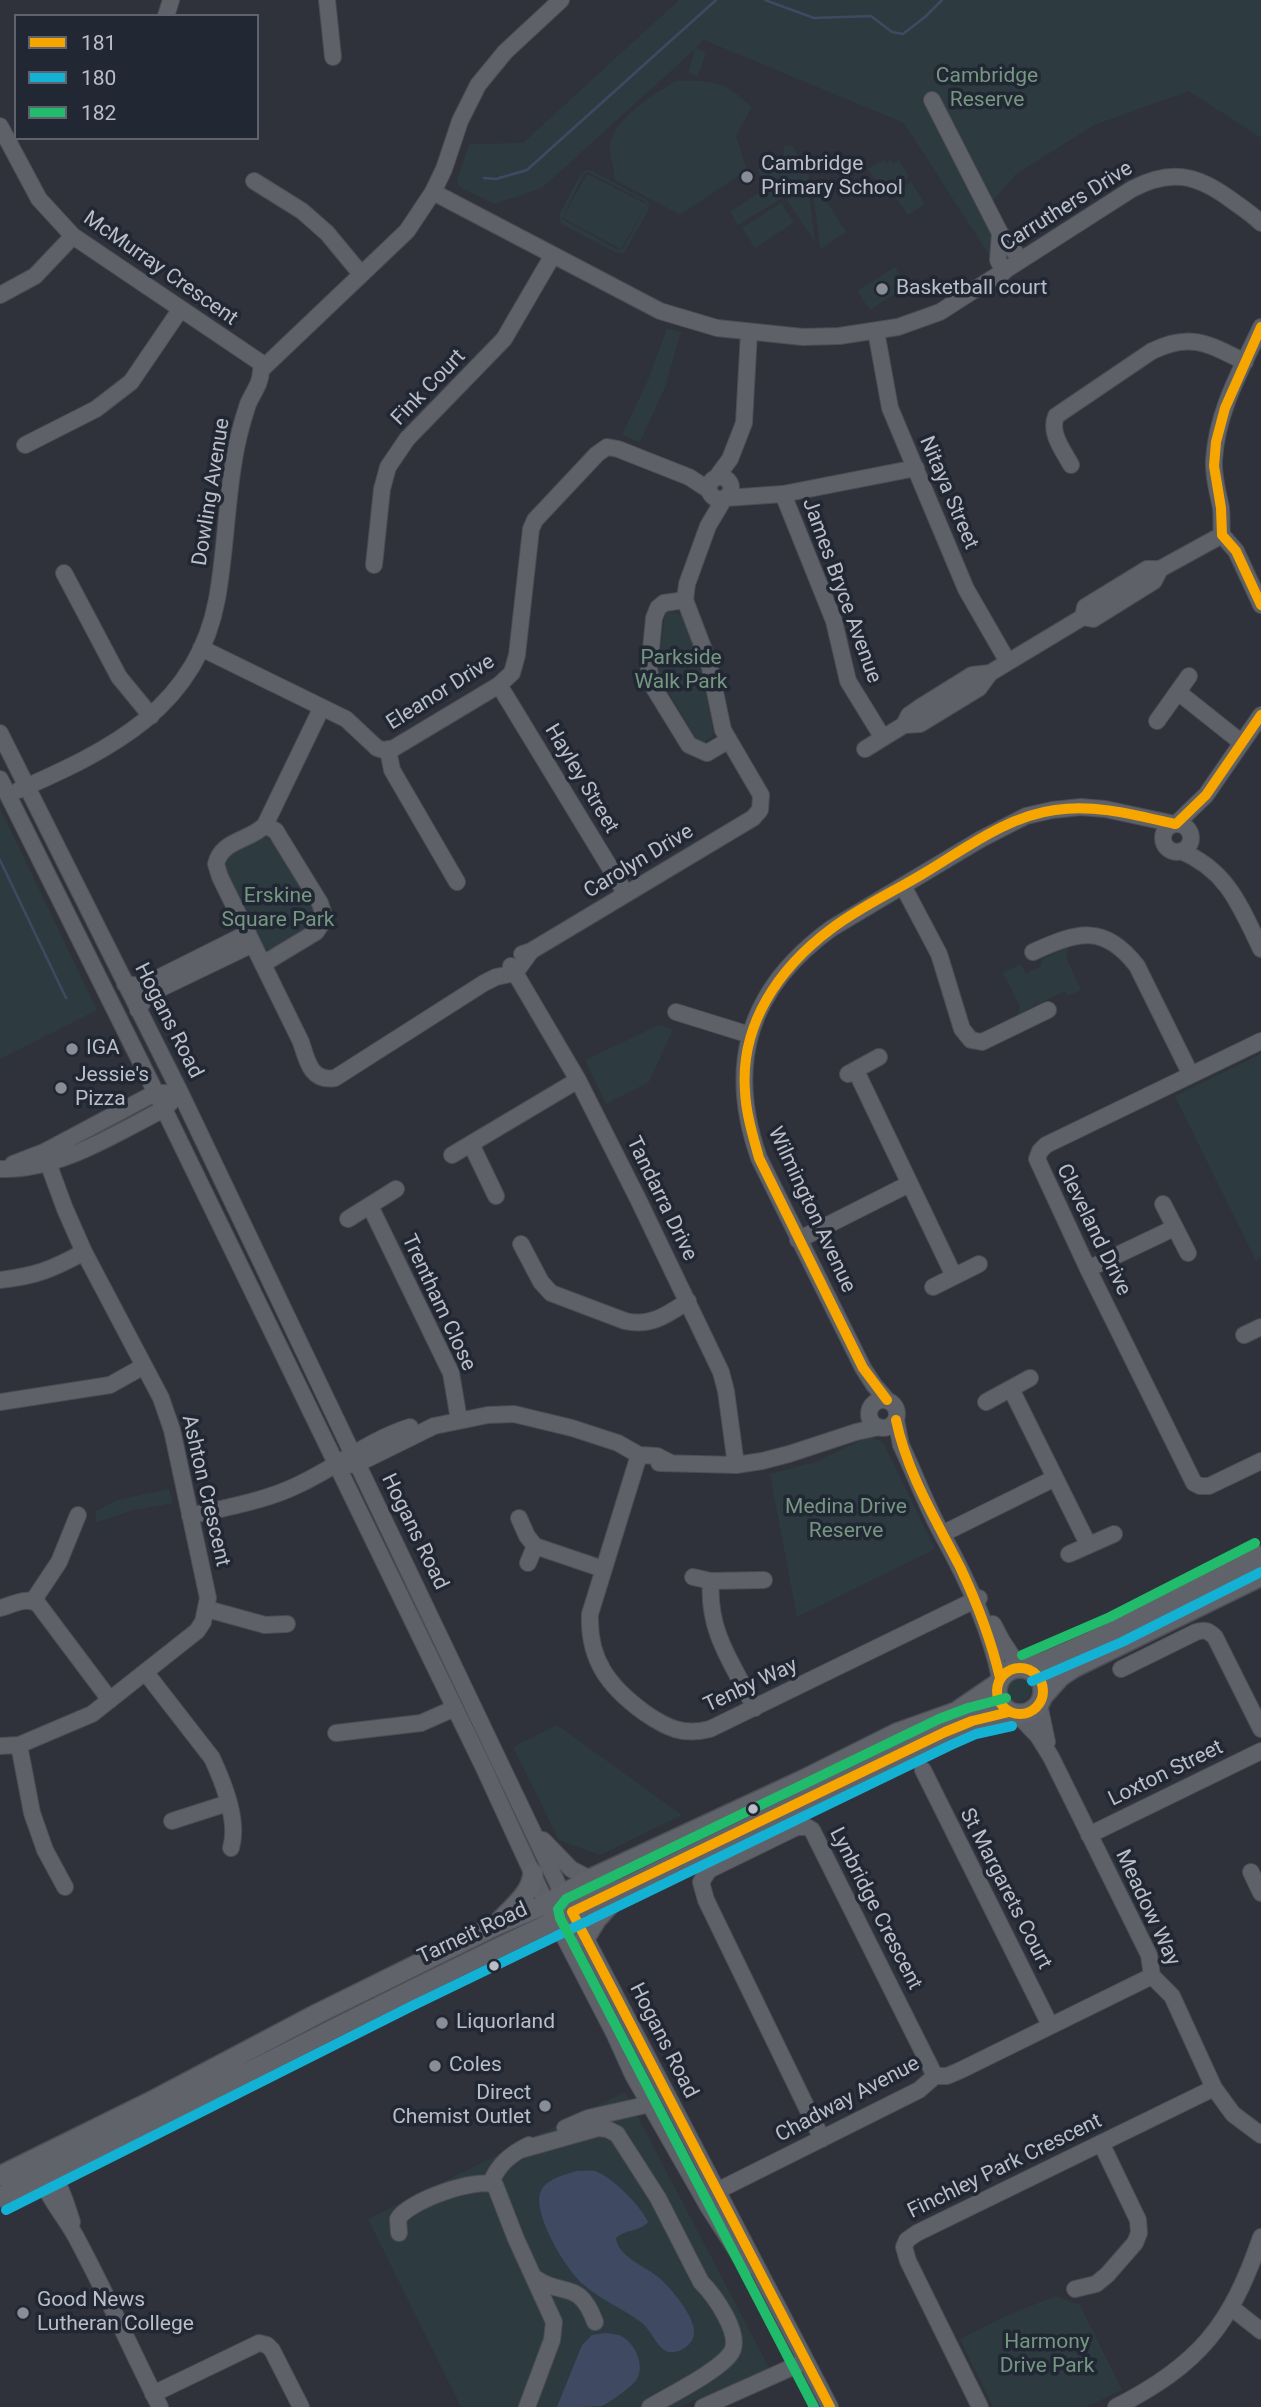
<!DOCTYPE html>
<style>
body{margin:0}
#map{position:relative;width:1261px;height:2407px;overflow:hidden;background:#2f323a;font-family:Roboto,sans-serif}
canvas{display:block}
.legend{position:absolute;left:14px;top:14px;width:245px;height:126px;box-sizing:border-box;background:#222734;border:2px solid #5f6370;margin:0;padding:9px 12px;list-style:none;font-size:21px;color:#babec9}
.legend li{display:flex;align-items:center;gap:14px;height:35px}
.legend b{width:35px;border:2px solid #5f6370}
</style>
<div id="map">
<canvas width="1261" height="2407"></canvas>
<ul class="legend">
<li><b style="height:9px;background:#f7a600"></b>181</li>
<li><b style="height:9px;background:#13b2d5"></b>180</li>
<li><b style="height:9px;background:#20bc6c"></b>182</li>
</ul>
</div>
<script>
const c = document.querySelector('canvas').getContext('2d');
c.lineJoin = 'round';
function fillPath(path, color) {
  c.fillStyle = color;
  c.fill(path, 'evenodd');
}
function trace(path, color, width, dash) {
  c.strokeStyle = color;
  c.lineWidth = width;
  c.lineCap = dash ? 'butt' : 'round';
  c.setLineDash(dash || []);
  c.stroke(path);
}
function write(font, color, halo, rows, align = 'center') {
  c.font = font + ' Roboto,sans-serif';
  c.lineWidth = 7;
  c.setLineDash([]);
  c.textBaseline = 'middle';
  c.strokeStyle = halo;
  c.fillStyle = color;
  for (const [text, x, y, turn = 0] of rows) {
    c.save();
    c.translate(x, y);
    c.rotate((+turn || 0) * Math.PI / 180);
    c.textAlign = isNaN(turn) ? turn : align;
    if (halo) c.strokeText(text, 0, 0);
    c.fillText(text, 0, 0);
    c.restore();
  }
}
const green = new Path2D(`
 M679,0H1261V138L1189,91L1094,125L1016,174L993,201L1016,246L993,261L904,123L704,40L695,48L706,52L698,76L688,73L695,49L542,188L494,204L458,186L457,181L469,144L523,143Z
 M676,81C716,81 722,80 752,107L736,136L747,170L680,215L615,180C614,169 610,157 610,147C610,120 656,93 676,81Z
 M792,145L809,174L807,183L738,225L730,212L767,187L758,171L764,162H779L784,159V146Z
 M884,160L886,163L891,160L893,164L899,160L909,177L890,191L885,183L879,187L868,169Z
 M586,170L592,171L648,201L649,209L624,253H617L563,225L560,220V213L581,174ZM588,172L644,201L646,204L587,174L563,218L621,249L646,205L623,249L618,250L562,219L583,175Z
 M814,182L846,232L820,249L812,183Z
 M911,182L925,204L908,215L893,193Z
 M808,186L815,242L787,200Z
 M781,203L794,222L755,248L742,228Z
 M895,267L907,286L870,310L857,291Z
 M667,328L681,332L665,387L640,442L622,435L648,380Z
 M670,610L681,615L703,666L714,732L712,737L704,742L697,740L662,681L658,669L665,613Z
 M0,808L97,1010L0,1059Z
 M266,836L273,838L316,907L318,922L272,951L262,948L223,870L224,856Z
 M1068,947L1066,957L1081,990L1068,996L1065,991L1018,1014L1020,1007L1003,973L1021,964L1026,974L1041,966L1042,959Z
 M659,1025L673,1029L649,1082L606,1104L585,1060Z
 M1261,1054V1258L1256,1261L1175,1096Z
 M868,1437L883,1442L935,1549L797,1617L770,1474L815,1462Z
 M169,1489L173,1503L130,1511L95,1523L96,1511L117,1500Z
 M1005 1689a13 13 0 1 1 26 0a13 13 0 1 1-26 0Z
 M557,1725L682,1815L600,1855L559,1840L513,1747Z
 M625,2092L769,2368L679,2407H461L368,2219Z
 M1056,2296L1080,2305L1122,2390L1086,2407H993L960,2339L1010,2314Z`);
const water = new Path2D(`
 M577,2171C583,2171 590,2170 595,2171C612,2177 641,2206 648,2222C639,2232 626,2229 616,2238C618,2257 645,2266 658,2277C670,2287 696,2317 694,2334C693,2345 677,2356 666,2351C656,2346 651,2330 642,2323C624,2309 601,2300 584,2285C567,2271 531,2213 541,2191C546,2179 566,2174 577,2171Z
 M605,2333C610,2334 617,2334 621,2336C635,2343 645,2365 637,2379C633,2386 609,2403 602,2406C590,2407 570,2407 557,2407L582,2345L592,2335Z`);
const stream = new Path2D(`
 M765,0L814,18L871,16L892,32L903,34L925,17L942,0
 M484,178L496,179L527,170L716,0
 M0,860L66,998`);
const minor = new Path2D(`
 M327,0L333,57
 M166,16L171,0
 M932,100L1000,233L1021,260
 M0,126L39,199L73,236L264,365
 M254,181L302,211L327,233L361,274
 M433,192L660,311L717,328L803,337L839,336L898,327L940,312L1132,189C1170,169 1196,174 1230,199C1241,207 1252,214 1261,223
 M1000,233L998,260L1004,272
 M0,295L35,276L73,236
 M1261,327C1241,370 1217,411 1214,460C1213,477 1218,492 1221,508C1222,518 1221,526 1222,535L1236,551L1261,605
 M876,331L890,408L966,589L1008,662
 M25,445L96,409L131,382L180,310
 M1071,465C1063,450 1049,433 1056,416L1152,351C1191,332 1209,344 1245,362
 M709 488a11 11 0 1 1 22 0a11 11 0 1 1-22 0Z
 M716,478L730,459L744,423L749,332
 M783,494L834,621L848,681L883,738
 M726,498L783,494L916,468
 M374,565L382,489L388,467L407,439L504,339L553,255
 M64,573L119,677L151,716
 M685,600L664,603L658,608L654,618L649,670L654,688L689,745L707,753L729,740
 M1083,617L1085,607L1147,569H1160L1222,535
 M201,648L346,719L377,748L383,750L394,748L499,685L512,673L517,655L531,529L535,520L597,454L607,447L618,449L689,477L709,490
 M499,685L626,894
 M1178,692L1242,743
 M322,707L265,825C250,841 221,840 216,864L220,877L301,1042C307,1061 311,1082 335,1078L484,983L496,977L515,973L531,951
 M1157,721L1189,676
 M904,725L909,715L919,708L972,675L990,673L1083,617L1093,619L1154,581L1160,569
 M0,733L180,1092L563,1895L830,2407
 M865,749L904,725L920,724L979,688L990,673
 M388,750L392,770L457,882
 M0,779L164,1109L484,1768L541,1892L614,2033L633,2075L709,2208L747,2267
 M19,790C110,750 197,708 217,599C225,555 226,510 233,466C236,445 241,425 248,404C253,392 261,384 261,370L407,231L433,192L444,169L460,121L478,85L505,52L561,0
 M1176,824L1206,795L1261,715
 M1163 838a14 14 0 1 1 28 0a14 14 0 1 1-28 0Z
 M1181,851C1228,871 1240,906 1261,949
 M903,886L939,954L962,1029L971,1040L982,1042L1048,1010
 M1033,952C1077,932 1104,923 1137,966L1191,1075
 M522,954L531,951L753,818L760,810L761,795L723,730L709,663L685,600L687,584L708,526L724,499
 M263,964L316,932L325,919L320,903L280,838L276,831L265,825
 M511,966L578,1080L638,1199L721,1372L726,1391L736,1465
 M125,984L140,986L146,984L248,933
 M138,1010L147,995L253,944
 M676,1012L750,1035
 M1261,1041L1046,1145L1040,1151L1037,1159L1088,1269L1194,1483L1200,1486H1209L1261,1461
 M856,1071L954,1276
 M848,1074L879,1057
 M471,1144L496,1196
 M452,1155L578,1080
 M13,1164L44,1152L155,1093H166
 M0,1169C58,1171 113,1135 164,1109L171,1102
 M1163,1204L1188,1253
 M370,1206L451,1373L459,1420
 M348,1219L396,1189
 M798,1240L909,1184
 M521,1244L541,1282L551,1293L625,1321C650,1327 667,1315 688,1301
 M1088,1269L1174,1228
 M0,1280C36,1276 53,1269 84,1252
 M933,1287L979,1264
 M1244,1335L1261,1327
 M1011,1389L1088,1544
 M869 1414a14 14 0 1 1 28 0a14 14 0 1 1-28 0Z
 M887,1400L874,1385L863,1368L759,1158C725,1062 750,987 832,928L981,839L1026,816L1052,810L1081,807L1105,809L1175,824
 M0,1402L110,1385L144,1366
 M986,1402L1030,1378
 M896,1420L901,1445L906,1456C918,1482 928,1509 942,1534C967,1579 990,1628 1000,1678
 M639,1455L590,1614C588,1660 609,1687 645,1713C667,1728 683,1736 710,1729L979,1598
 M659,1463L736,1465L762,1461L789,1454L856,1432L879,1427
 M348,1465L357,1464L434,1426L488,1415L514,1414L572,1428L618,1443L639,1455L657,1456L669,1462
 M190,1516C227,1507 266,1501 300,1484C338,1466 369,1440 410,1427
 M519,1518L527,1536L535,1546L603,1569
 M942,1534L1055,1478
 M1069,1554L1114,1534
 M528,1563L535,1546
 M693,1577L711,1581L764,1580
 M711,1581C707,1632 733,1664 755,1708
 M33,1601L59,1562L78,1515
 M0,1608C13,1605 26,1596 38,1604L110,1700
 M207,1609L265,1625L287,1624
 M993,1624L1002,1641L1019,1667
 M1121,1669L1196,1632C1205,1629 1209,1631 1215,1637L1261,1729
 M146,1673L212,1758C224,1784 239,1821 231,1848
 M1039,1704L1047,1742
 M1017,1714L1038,1736L1051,1757L1149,1955L1152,1976L1172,1996L1214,2088L1233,2114L1261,2135
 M336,1733L421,1723L455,1708
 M19,1745L32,1813L45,1850L65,1887
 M0,1746L19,1745L92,1714L197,1631L203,1622L208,1598L172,1430L161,1398L84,1252L65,1209L44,1152
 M923,1770L1050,2025
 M172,1821L228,1803
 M1089,1835L1261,1751
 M543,1840L571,1869L590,1879
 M1251,1872L1261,1893
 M565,2128L588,2118L650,2104
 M822,2139L706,1900L701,1882L709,1870L797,1827H807L812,1830L935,2076
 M520,2150L598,2128L607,2129L617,2134L658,2198L701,2282C714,2295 743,2335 731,2353C719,2371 670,2395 650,2407
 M44,2164C59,2179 66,2203 72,2222
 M39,2166C44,2195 63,2213 76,2237C106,2293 132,2351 160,2407
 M491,2183C498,2164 511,2154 529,2145
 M717,2191L919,2090L935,2076H947L961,2070L1152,1976
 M399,2233L398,2219C408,2201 476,2177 495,2185L516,2239L554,2322L552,2340L527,2407
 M535,2278C563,2298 579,2278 595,2322
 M1075,2289L1096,2284L1107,2275L1135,2243L1139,2233L1138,2220L1101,2143
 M1232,2308L1261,2331
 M153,2394L259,2343L267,2345L272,2350L301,2407
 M703,2407L806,2361
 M980,2407L908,2261L904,2247L907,2240L917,2233L1214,2088
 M1116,2407C1199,2365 1231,2325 1261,2237`);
const major = new Path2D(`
 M997 1691a23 23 0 1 1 46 0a23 23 0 1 1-46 0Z
 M1027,1668C1108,1638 1184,1594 1261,1556
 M1043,1696L1061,1676L1073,1668L1261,1576
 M500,1921C513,1907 532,1893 533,1873
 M585,1938L596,1920L622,1891
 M0,2176L156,2099L319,2013L495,1926L548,1903L590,1879L803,1780L897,1733L956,1712L997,1684
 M0,2197C181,2108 359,2013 542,1927C571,1913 598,1898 628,1886L945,1732L972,1721L1009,1712`);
const bus1 = new Path2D(`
 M1261,327L1225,408L1216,442L1214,466L1221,508L1222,535L1236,551L1261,605
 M1176,824L1206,795L1261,715
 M887,1400L863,1368L759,1158C753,1136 746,1114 745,1091C740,1024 779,968 831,929C860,907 895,891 926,872C966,848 1008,816 1055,810C1096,804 1135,815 1175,824
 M896,1420C907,1473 936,1520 960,1567C977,1603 991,1639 1000,1678
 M997 1691a23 23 0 1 1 46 0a23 23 0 1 1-46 0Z
 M830,2407L572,1912L945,1732L972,1721L1009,1712`);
const bus2 = new Path2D(`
 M1032,1681L1122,1642L1261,1572
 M6,2210L412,2006L951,1745L976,1734L1012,1726`);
const bus3 = new Path2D(`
 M1022,1655L1110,1617L1255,1543
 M814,2407L560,1918L558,1909L566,1899L939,1719L968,1708L1006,1698`);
const markers = [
 [747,177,7,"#898d97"],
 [882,289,7,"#898d97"],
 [72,1049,7,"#898d97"],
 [61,1088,7,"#898d97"],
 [753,1809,6,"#babec9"],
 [494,1966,6,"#babec9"],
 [442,2023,7,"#898d97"],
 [435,2066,7,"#898d97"],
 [545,2106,7,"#898d97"],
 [23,2313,7,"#898d97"]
];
const parkNames = [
 ["Cambridge",987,77],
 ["Reserve",987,101],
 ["Parkside",681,659],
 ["Walk Park",681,683],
 ["Erskine",278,897],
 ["Square Park",278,921],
 ["Medina Drive",846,1508],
 ["Reserve",846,1532],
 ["Harmony",1047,2343],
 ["Drive Park",1047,2367]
];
const poiNames = [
 ["Cambridge",761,165],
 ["Primary School",761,189],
 ["Basketball court",896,289],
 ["IGA",86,1049],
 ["Jessie's",75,1076],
 ["Pizza",75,1100],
 ["Liquorland",456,2023],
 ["Coles",449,2066],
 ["Direct",531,2094,"right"],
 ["Chemist Outlet",531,2118,"right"],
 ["Good News",37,2301],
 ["Lutheran College",37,2325]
];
const streetNames = [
 ["Carruthers Drive",1067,207,-32],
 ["McMurray Crescent",160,269,35],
 ["Fink Court",429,388,-46],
 ["Dowling Avenue",212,492,-81],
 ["Nitaya Street",948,493,67],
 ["James Bryce Avenue",841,591,70],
 ["Eleanor Drive",441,693,-32],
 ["Hayley Street",581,779,59],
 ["Carolyn Drive",639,862,-31],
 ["Hogans Road",168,1021,63],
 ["Tandarra Drive",661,1199,64],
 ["Wilmington Avenue",811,1210,65],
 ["Cleveland Drive",1093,1230,64],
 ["Trentham Close",438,1303,65],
 ["Ashton Crescent",205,1491,77],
 ["Hogans Road",414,1532,64],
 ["Tenby Way",751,1686,-25],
 ["Loxton Street",1166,1774,-26],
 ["St Margarets Court",1005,1889,63],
 ["Meadow Way",1147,1908,65],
 ["Lynbridge Crescent",875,1909,63],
 ["Tarneit Road",473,1934,-25],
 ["Hogans Road",663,2041,63],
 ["Chadway Avenue",848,2100,-28],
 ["Finchley Park Crescent",1005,2167,-26]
];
fillPath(green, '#2d3b40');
fillPath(water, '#404962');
trace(stream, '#404962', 2.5);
trace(minor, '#4b4d53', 18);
trace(major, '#4c4f56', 22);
trace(minor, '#5f6168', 16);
trace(major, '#61636a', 19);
trace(bus1, '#f7a600', 10);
trace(bus2, '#13b2d5', 10);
trace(bus3, '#20bc6c', 10);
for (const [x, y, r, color] of markers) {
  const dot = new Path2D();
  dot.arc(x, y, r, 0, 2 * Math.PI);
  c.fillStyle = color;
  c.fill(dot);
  trace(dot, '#222734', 2.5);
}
write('21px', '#759782', '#222734', parkNames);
write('21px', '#babec9', '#222734', poiNames, 'left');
write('21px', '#babec9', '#222734', streetNames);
</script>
